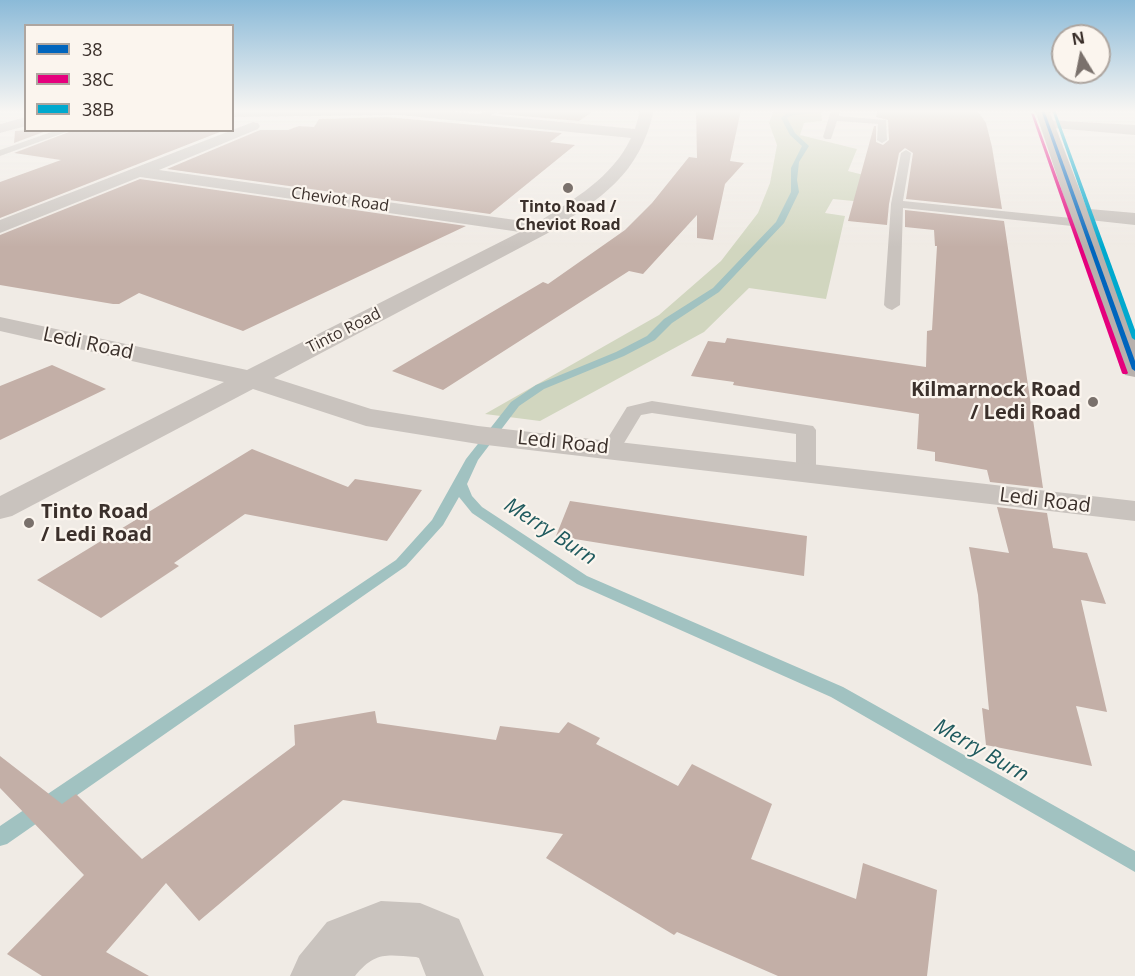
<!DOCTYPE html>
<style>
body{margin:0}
#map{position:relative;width:1135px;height:976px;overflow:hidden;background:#f0ebe5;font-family:"Open Sans",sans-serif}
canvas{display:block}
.legend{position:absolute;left:24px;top:24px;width:210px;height:108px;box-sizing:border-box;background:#fbf5ee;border:2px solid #aea6a0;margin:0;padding:8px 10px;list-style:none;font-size:18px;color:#3b302b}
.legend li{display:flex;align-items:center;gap:12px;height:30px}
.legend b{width:30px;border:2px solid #aea6a0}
.north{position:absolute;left:1051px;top:24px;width:60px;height:60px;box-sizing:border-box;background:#fbf5ee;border:2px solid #aea6a0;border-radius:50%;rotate:350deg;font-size:16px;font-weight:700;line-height:24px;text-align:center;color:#3b302b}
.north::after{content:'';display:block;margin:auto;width:21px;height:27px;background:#7a716c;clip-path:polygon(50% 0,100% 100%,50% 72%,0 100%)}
</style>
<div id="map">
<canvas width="1135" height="976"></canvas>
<ul class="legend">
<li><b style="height:8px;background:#0065bd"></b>38</li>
<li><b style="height:8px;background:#e5007d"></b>38C</li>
<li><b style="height:8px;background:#00a9ce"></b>38B</li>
</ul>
<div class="north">N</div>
</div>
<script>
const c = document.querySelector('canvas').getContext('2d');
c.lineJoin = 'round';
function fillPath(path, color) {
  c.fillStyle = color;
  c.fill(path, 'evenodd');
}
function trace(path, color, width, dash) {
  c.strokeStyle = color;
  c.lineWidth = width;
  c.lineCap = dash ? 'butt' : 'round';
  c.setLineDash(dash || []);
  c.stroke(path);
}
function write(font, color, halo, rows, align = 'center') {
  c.font = font + ' "Open Sans",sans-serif';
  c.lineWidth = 4.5;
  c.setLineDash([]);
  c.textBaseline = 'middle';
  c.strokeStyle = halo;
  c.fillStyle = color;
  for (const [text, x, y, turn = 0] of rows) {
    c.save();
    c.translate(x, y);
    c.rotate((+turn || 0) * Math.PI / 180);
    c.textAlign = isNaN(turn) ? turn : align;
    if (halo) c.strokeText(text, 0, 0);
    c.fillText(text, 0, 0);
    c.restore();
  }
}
const green = new Path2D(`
 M774,110H821L822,121L804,123L800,135L857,149L848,171L888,181L883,204L833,199L825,213L845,216L826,299L749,288L704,332L540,421L485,414L659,315L721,261L758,213L770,183L777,145L769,123Z`);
const stream = new Path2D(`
 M813,110V113L790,116L787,118L795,133L809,146L799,162L797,180L799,192L784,223L719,292L672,323L655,340L624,356L544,389L519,406L478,460L467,484L472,496L482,507L587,576L843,687L1135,851V872L831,697L577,584L472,513L459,497L443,525L406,566L7,844L0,846V826L396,560L432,520L466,459L511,402L536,385L616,352L647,336L664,319L713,288L776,222L791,192V168L802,146L790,135L781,118L788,112Z`);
const building = new Path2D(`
 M502,110H595L579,121L498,114Z
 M696,110H741L730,161L744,163L725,184L713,240L697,238V215L643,274L629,271L443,390L392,371L543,282L548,284L625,230L652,203L689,157L697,158Z
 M878,110H977L986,123L992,147L1002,209L906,199L913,153L905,148L899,153L889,204L887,225L848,221L874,126H876V142L883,145L889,140L888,120L876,117Z
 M387,117L562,133L550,142L575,145L490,214L167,169L260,130H288L299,126L314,127L319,119Z
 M26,130H49L14,143L15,131Z
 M74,130H225L0,218V182L61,160L14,153Z
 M140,179L466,226L243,331L139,293L119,304H113L0,285V235Z
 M905,210L1004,221L1043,488L990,482L987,470L935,461V452L917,449L919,414L733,385L734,382L691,376L708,341L725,343L727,338L926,367L927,331L932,330L937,246H935L934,230L905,227Z
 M52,365L106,389L0,440V386Z
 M252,449L348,487L355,479L422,490L387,541L245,514L174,563L179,566L101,618L37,580Z
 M570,501L807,536L804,576L556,536Z
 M997,507L1047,513L1053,548L1087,553L1106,604L1081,600L1107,712L1076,706L1092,766L986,745L982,708L989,710L978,595L969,547L1009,553Z
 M375,711L377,723L496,740L500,726L559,733L568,722L600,738L596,744L678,786L692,764L772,804L751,859L856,899L863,863L937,890L927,976H778L677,932L674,935L546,858L563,834L343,800L199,921L166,883L106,952L149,976H42L7,954L84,875L0,788V756L62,804L76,794L142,859L295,745L294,725Z`);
const service = new Path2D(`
 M488,110H500L483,120H477V116Z
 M831,110H840L839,116L886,120L887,140L882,143L877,140L878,124L837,121L831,139H825L823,137Z
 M57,130H72L0,156V150Z
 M906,150L911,153L903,201L1081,219L1087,223L1081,227L903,208L900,305L892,310L887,308L884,305L891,204L901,153Z
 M652,401L813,426L816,430V473L813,477L806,479L799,477L796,473V434L652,413L641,415L618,453H604L601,449L627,407Z`);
const minor = new Path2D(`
 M232,110H437L635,129L640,110H654C639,176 602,197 548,233L274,378L371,409L478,426L1135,501V521L478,444L366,426L253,389L12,516L0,519V496L224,382L0,331V317L247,370L520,232L140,177L0,233V220L253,122L258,123L260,126L258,129L159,170L537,223C574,199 612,178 631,138L399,115L232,117Z
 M26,117V126L0,133V124Z
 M1047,120L1135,125V135L1042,127L1040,124Z
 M1078,208L1135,213V225L1071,218L1068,214L1071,210Z
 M381,901L420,903L459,919L484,976H426L419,958L416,957C387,955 375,951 355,976H290L299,956L327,922Z`);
const primary = new Path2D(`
 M1035,110H1049L1135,334V377L1125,375L1121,369Z`);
const bus1 = new Path2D(`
 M1041,110H1044L1135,361V371L1132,369Z`);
const bus2 = new Path2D(`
 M1031,113L1034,114L1128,373L1127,374H1123L1122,373Z`);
const bus3 = new Path2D(`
 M1052,110H1055L1135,330V340L1132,338Z`);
const markers = [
 [568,188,6,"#7a716c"],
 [1093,402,6,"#7a716c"],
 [29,523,6,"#7a716c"]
];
const farStreetnames = [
 ["Cheviot Road",340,200,8],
 ["Tinto Road",344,331,-27]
];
const farPoinames = [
 ["Tinto Road /",568,207],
 ["Cheviot Road",568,225]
];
const streetNames = [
 ["Ledi Road",88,344,12],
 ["Ledi Road",563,443,6],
 ["Ledi Road",1045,501,7]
];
const poiNames = [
 ["Kilmarnock Road",1081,390],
 ["/ Ledi Road",1081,413],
 ["Tinto Road",41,512,"left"],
 ["/ Ledi Road",41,535,"left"]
];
const waterNames = [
 ["Merry Burn",550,532,33],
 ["Merry Burn",981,751,30]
];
fillPath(green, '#d1d6bf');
fillPath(stream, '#a1c2c1');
fillPath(building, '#c3afa7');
fillPath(service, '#c9c3be');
fillPath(minor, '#c9c3be');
fillPath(primary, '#b8b1ad');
fillPath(bus1, '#0065bd');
fillPath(bus2, '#e5007d');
fillPath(bus3, '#00a9ce');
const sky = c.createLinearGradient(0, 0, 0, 247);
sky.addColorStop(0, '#8bbad8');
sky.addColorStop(0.45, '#f8f6f3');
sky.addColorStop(1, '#f8f6f300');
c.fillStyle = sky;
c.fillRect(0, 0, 1135, 247);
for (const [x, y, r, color] of markers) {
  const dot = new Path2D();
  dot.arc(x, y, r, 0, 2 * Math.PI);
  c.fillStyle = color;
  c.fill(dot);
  trace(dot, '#fbf5ee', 2);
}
write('16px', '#3b302b', '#fbf5ee', farStreetnames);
write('bold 16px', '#3b302b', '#fbf5ee', farPoinames);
write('20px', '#3b302b', '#fbf5ee', streetNames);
write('bold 20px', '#3b302b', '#fbf5ee', poiNames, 'right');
write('italic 21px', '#1f5a5e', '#fbf5ee', waterNames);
</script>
